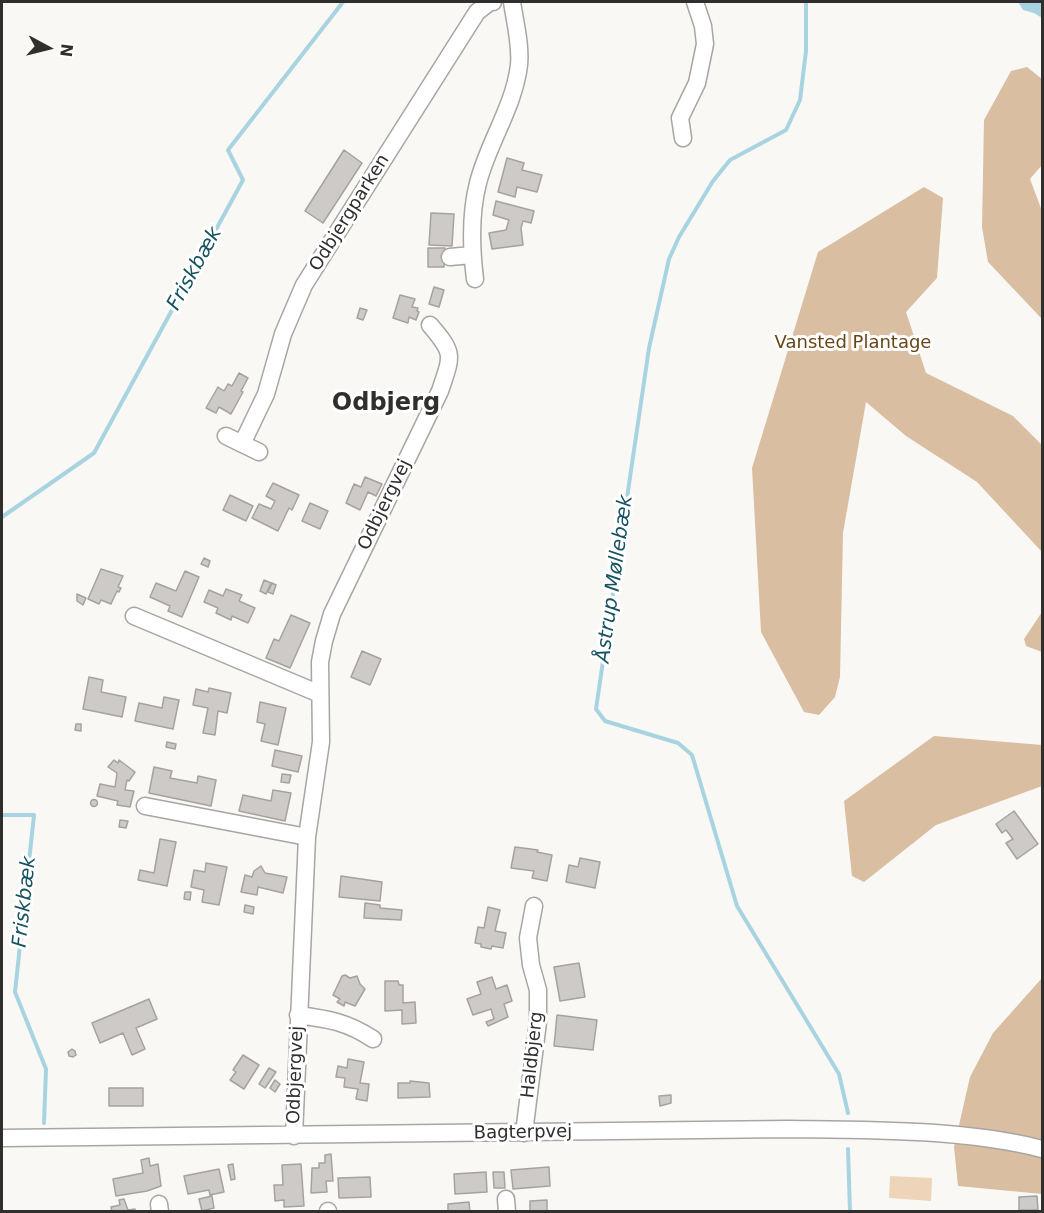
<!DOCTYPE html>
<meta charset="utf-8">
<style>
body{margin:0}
#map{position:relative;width:1044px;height:1213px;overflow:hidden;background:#faf8f5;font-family:"DejaVu Sans",sans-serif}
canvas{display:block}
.frame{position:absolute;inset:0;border:3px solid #302f2e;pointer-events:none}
.north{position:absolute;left:18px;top:18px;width:60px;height:60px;-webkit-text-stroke:4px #fff;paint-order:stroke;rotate:97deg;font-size:16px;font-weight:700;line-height:24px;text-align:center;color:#302f2e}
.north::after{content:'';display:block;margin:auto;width:21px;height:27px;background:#302f2e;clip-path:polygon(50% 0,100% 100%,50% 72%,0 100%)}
</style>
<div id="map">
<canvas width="1044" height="1213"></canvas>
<div class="frame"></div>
<div class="north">N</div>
</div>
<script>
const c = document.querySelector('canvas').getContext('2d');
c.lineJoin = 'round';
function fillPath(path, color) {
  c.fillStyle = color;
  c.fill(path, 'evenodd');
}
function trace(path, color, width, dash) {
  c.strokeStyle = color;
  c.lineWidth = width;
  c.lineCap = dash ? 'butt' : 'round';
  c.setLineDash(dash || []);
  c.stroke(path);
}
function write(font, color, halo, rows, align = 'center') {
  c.font = font + ' "DejaVu Sans",sans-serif';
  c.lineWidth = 6;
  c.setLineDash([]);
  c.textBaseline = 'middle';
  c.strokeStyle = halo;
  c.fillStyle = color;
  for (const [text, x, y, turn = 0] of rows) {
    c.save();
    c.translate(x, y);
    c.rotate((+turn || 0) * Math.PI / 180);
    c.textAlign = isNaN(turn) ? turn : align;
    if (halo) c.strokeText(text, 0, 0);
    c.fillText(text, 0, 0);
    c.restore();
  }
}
const green = new Path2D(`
 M890,1176L932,1178L931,1201L889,1198Z`);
const forest = new Path2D(`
 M1027,67L1042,79V165L1030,179L1042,211V319L988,262L982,227L984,120L1011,71Z
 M924,187L943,198L937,278L906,312L926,373L1013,416L1042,445V552L977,482L906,436L866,402L843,533L840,677L835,697L819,715L804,712L761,632L752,468L818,252Z
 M1042,612V652L1026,646L1024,639Z
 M934,736L1042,745V786L936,825L864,882L852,876L844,801Z
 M1042,978V1194L958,1186L954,1147L970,1077L993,1033Z`);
const water = new Path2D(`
 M1018,2H1042V18L1034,13L1023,10Z`);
const stream = new Path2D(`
 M806,2V51L800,100L786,130L730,160L713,181L679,237L669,259L649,348L596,709L605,721L678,743L692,755L737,906L839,1074L848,1113
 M2,517L94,453L243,180L228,150L343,2
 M2,815H34L15,992L46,1069L44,1123
 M848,1149L850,1212`);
const building = new Path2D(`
 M344,150L362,163L323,223L305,211Z
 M507,158L524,163L522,170L542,175L537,192L517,187L515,197L498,192Z
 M496,201L534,211L531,223L523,221L521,228L523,245L492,249L489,233L506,230L509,220L493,215Z
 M431,213L454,214L452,246L429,245Z
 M428,248H445L444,267H428Z
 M434,287L444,290L439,307L429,304Z
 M400,295L415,299L412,307L418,308L417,311L419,312L416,320L409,317L408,323L393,318Z
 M360,308L367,310L363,320L357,318Z
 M239,373L248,378L241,391L243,392L231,414L219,407L216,413L206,408L218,387L224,391L228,384L232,386Z
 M365,477L382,484L376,496L368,492L360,510L346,503L354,484L361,487Z
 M273,483L299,495L292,510L289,508L278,531L252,518L259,504L271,509L275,501L266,496Z
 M230,495L253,506L246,521L223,510Z
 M310,503L328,511L320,529L302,521Z
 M204,558L210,561L208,567L201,564Z
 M101,569L123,576L118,587L121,588L119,592L117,591L111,604L101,600L99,604L88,599Z
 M185,571L199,577L182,617L168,611L170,606L150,597L156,583L176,591Z
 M264,580L271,583L266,594L260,591Z
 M272,583L276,585L273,594L268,592Z
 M226,589L242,595L239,601L255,608L248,623L232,616L231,620L216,613L218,608L204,602L209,590L223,596Z
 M77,594L86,598L83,605L77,601Z
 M291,615L310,623L290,668L266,658L274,639L279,641Z
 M362,651L381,659L370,685L351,677Z
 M89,677L103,680L101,692L126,697L122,717L83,709Z
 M209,688L231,693L227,713L218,711L215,735L203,733L208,708L193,705L196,689L208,692Z
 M164,697L179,700L173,729L135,721L139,703L162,708Z
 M260,702L286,708L278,745L261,741L265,724L257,722Z
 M76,724H81V731L75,730Z
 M167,742L176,744L175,749L166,747Z
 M275,750L302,756L298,772L272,766Z
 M114,760L118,763L119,760L135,772L129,781L127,780L125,790L134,791L130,807L117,805L118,801L97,796L100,784L115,787L117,773L108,767Z
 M154,767L172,771L170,778L197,783L198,776L216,780L211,806L149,793Z
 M282,774L291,775L289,783L281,782Z
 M273,790L291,793L285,821L239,811L243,795L271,801Z
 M90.5 803a3.5 3.5 0 1 1 7 0a3.5 3.5 0 1 1-7 0Z
 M1014,811L1038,844L1017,859L1006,843L1013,839L1006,830L1002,833L996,824Z
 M120,820L128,821L126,828L119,827Z
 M160,839L176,842L167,886L138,880L140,870L154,873Z
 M515,847L538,850L537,852L552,855L547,881L532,878L534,871L511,868Z
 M580,858L600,862L595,888L566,882L569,865L578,867Z
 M206,863L227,867L219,905L202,902L204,890L191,887L194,870L205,872Z
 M261,866L265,873L287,877L283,893L258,887L257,895L241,892L245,875L252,877L254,871Z
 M341,876L382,882L380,901L339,897Z
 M185,892H191L190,900L184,899Z
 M365,903L380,905V908L402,910L401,920L364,918Z
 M245,905L254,907L253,914L244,912Z
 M488,907L500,910L495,931L506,933L503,948L492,946L491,949L481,947V944L475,943L478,927L484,928Z
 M579,963L585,997L560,1001L554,967Z
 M345,975L350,978L357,976L360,984L365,989L355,1006L345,1002L344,1006L337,1002L340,999L333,995L342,976Z
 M492,977L496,989L507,985L512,1001L504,1004L508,1017L488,1026L486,1022L494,1019L491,1009L473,1015L467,999L481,994L477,982Z
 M385,981H398L399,985H403V1003L415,1002L416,1023L402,1024V1010L385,1011Z
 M149,999L157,1019L136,1028L145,1049L132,1055L123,1033L100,1043L92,1023Z
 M557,1015L597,1020L593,1050L554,1046Z
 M72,1049L75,1051L76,1055L73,1057L69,1056L68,1052Z
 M243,1055L259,1065L244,1089L230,1080L236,1072L233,1070Z
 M348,1059L364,1062L360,1083L369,1084L367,1101L356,1099L358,1089L344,1087L345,1078L336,1077L338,1066L347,1068Z
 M269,1068L276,1072L265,1088L259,1084Z
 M275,1080L280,1084L275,1092L270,1088Z
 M410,1081L429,1083L430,1097L398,1098V1083H410Z
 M109,1088H143V1106H109Z
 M671,1095V1103L660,1106L659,1096Z
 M331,1154L333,1181H326L327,1192L311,1193L312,1168H319V1163H325V1155Z
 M149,1158L150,1166L158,1164L161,1186L147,1191L116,1196L113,1179L143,1173L141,1160Z
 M233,1164L235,1179L231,1180L228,1165Z
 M301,1164L304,1206L284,1207V1200L275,1201L274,1185H283L282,1165Z
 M549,1167L550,1186L513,1189L511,1170Z
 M219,1169L224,1192L210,1195L209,1190L188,1194L184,1176Z
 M486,1172L487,1192L455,1194L454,1174Z
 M493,1172H504L505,1188H494Z
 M370,1177L371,1197L339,1198L338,1178Z
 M212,1196L214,1208L202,1211L199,1199Z
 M1037,1196L1038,1210H1019V1197Z
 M124,1199L128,1210L135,1209V1212H112L111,1207L120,1205L119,1200Z
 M547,1200V1212H530V1201Z
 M469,1202L470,1212H448V1204Z`);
const minor = new Path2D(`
 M683,138L680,118L697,83L705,44L703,26L695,2
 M450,257L472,255
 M475,279C471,247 470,214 478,183C488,143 514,107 519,65C521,45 515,22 512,2
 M226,436L259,452
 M242,444L266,394L283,334L304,285L477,12L490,2H493
 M134,616L320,694
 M145,806L307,837
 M298,1015C329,1019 347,1022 373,1039
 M524,1133L538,1022V990L531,965L528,938L534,906
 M294,1136L307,837L321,742L320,662L324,641L332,614L440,391C452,355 455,354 430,325
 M2,1138L788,1129C869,1130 964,1129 1042,1149
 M506,1199L507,1212
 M159,1204L160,1212
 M328,1211V1212`);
const streetNames = [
 ["Odbjergparken",350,213,-58],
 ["Odbjergvej",385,505,-64],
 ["Haldbjerg",533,1055,-84],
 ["Odbjergvej",296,1075,-88],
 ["Bagterpvej",523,1133,-1]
];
const parkNames = [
 ["Vansted Plantage",853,343]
];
const waterNames = [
 ["Friskbæk",195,269,-61],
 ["Åstrup Møllebæk",615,579,-82],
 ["Friskbæk",25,902,-84]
];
const districtNames = [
 ["Odbjerg",386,404]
];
fillPath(green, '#eed4b8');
fillPath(forest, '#d9bea1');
fillPath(water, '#a8d4e1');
trace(stream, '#a8d4e1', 4);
fillPath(building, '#cdcac7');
trace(building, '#a5a3a0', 1.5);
trace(minor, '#a8a5a3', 19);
trace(minor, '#fff', 16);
write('18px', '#302f2e', '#fff', streetNames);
write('18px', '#694515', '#fff', parkNames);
write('italic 20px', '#165260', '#fff', waterNames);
write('bold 24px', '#302f2e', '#fff', districtNames);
</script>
